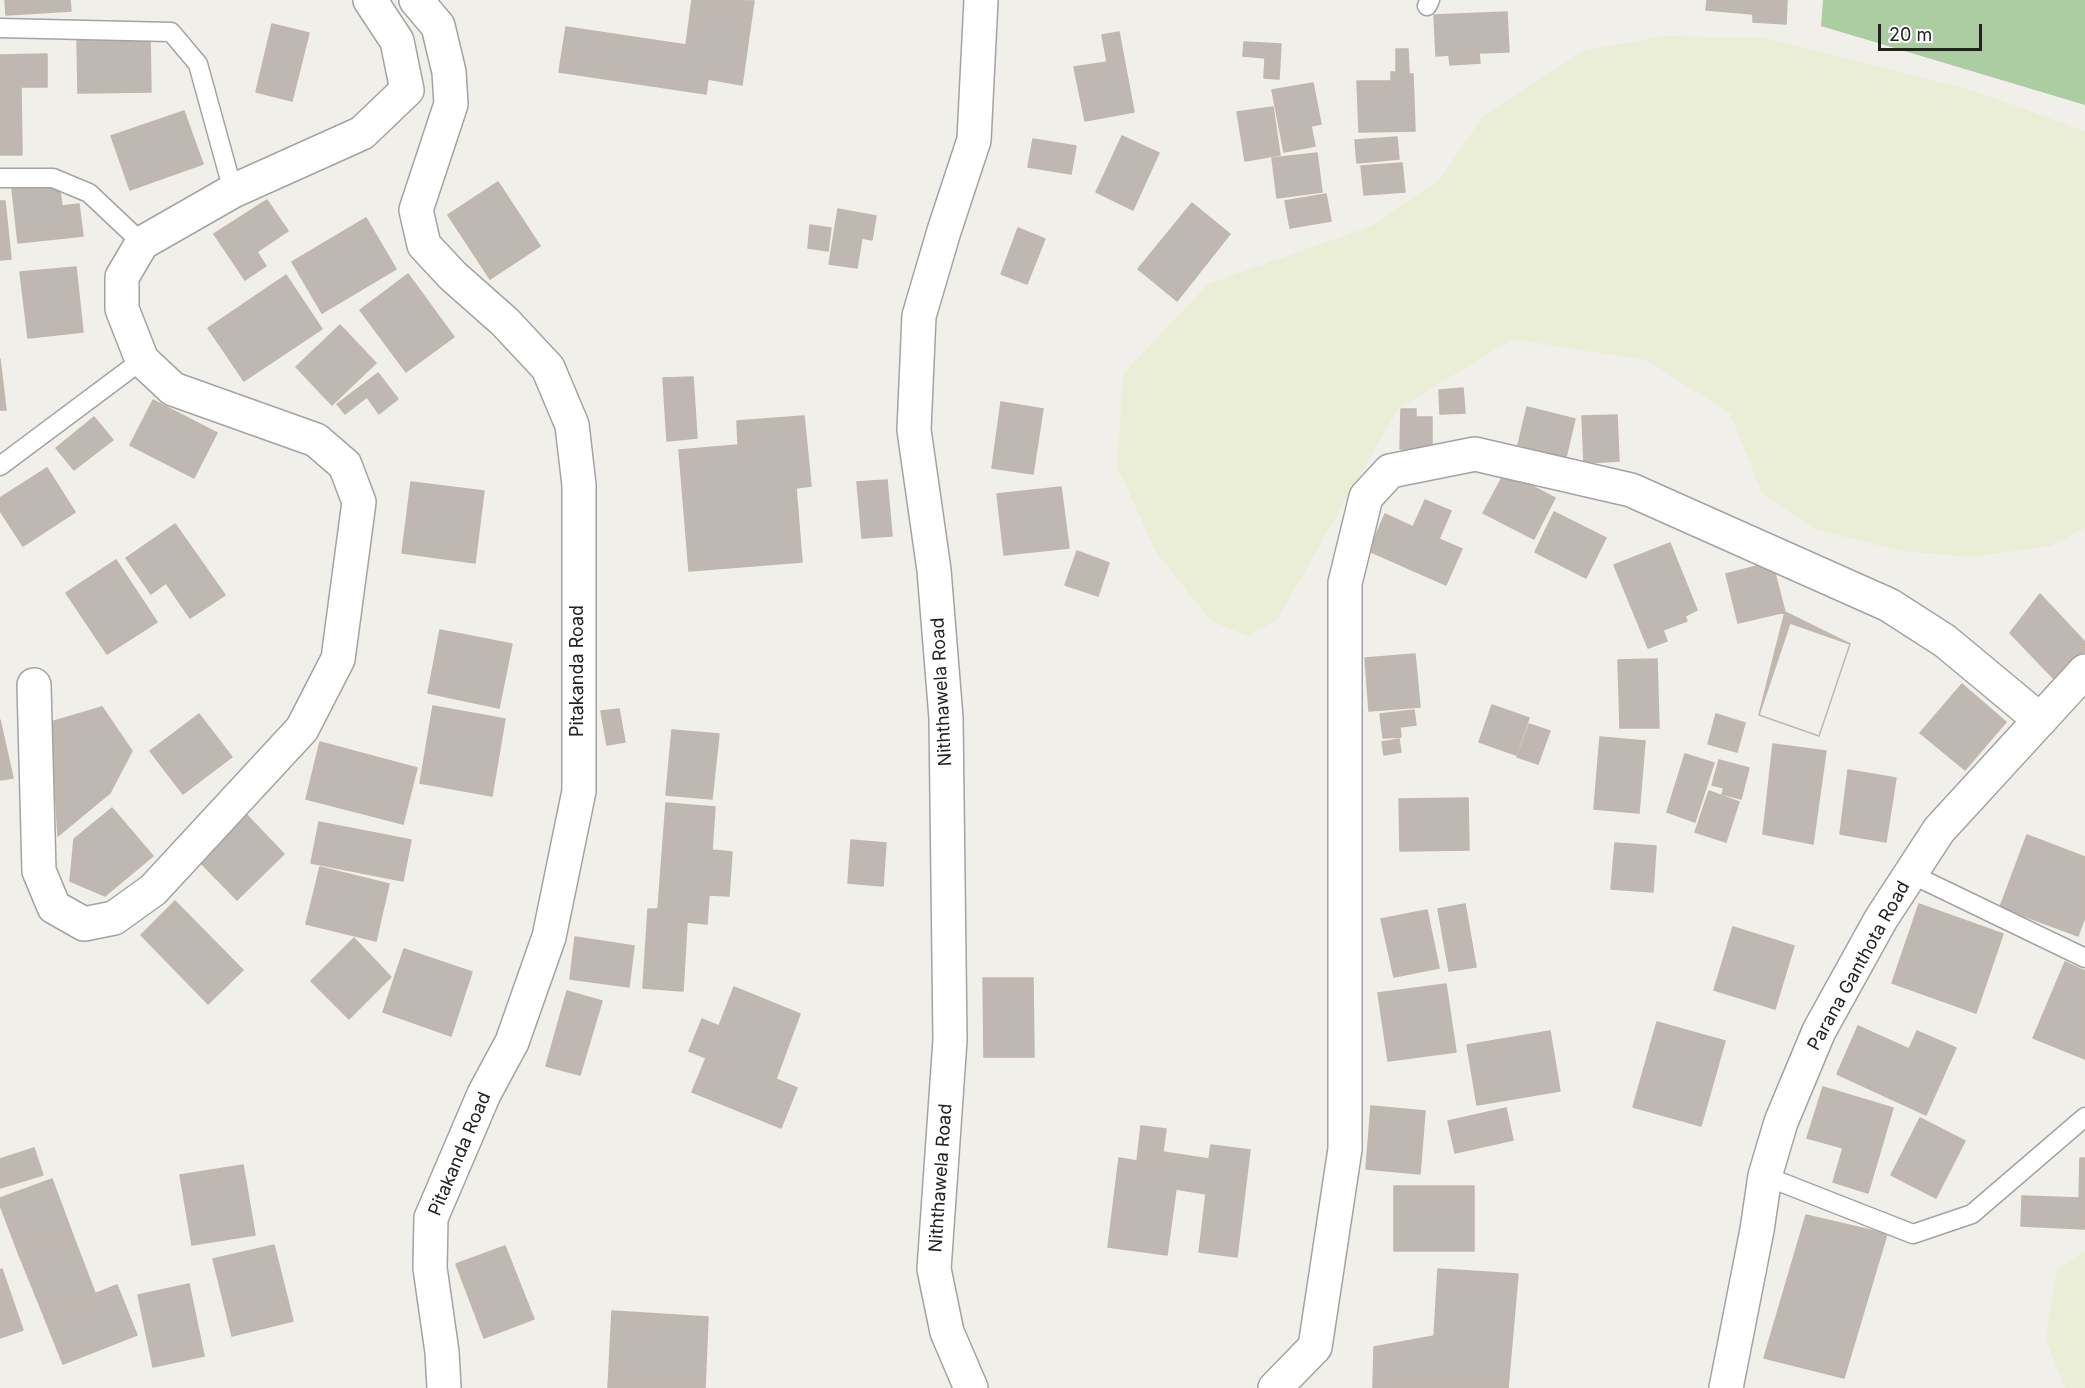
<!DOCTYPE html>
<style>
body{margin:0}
#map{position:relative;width:2085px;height:1388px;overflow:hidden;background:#f1efe9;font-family:Inter,sans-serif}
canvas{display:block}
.scale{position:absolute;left:1878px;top:24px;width:104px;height:27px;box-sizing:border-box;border:3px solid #222;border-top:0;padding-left:8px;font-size:18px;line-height:21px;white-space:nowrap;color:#222;-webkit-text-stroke:4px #fff;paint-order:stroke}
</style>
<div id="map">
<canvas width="2085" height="1388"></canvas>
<div class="scale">20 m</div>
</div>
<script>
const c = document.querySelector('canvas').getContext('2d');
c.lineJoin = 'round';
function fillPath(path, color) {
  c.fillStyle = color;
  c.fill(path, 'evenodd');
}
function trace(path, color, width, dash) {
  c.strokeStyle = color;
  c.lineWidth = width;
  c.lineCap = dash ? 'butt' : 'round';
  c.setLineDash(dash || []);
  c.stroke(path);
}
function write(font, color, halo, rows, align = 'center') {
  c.font = font + ' Inter,sans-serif';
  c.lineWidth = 5;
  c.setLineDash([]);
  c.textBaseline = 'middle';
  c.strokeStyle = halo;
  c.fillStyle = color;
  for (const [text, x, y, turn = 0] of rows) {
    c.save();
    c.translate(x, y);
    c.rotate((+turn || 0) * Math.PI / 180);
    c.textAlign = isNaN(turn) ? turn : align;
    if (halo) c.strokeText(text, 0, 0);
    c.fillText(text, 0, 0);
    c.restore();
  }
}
const farmland = new Path2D(`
 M1663,36L1766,38L1974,91L2085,131V528L2051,546L1970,557L1901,551L1817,530L1762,493L1730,414L1648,361L1513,339L1398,409L1277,620L1247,636L1211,621L1156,552L1117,467L1123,374L1208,284L1374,225L1440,179L1483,116L1583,51Z
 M2085,1251V1388H2065L2046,1340L2057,1268Z`);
const forest = new Path2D(`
 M1823,0H2085V105L1821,26Z`);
const building = new Path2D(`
 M5,0H70L71,11L6,15Z
 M692,0L754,1L742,85L708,79L706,94L559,72L566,27L686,45Z
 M1707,0H1787L1786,24L1753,22V14L1706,10Z
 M1507,12L1509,52L1479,53L1480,63L1450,65L1449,55L1436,56L1434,15Z
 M272,24L309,33L292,101L256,92Z
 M1119,32L1134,112L1085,121L1074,67L1107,62L1102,35Z
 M150,37L151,92L78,93L77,38Z
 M1244,42L1281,44L1279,79L1264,78L1265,58L1243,56Z
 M1396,49H1408L1409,74H1413L1415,131L1359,132L1357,81H1391V72H1396Z
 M47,54V87H21L22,155H0V55Z
 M1313,83L1321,124L1311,126L1315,146L1284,152L1272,90Z
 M1273,107L1280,155L1245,161L1237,112Z
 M184,111L203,164L130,190L111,136Z
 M1122,136L1159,153L1133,210L1096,192Z
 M1397,137L1399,159L1357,163L1355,140Z
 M1033,139L1076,146L1071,174L1028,167Z
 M1317,153L1322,192L1277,198L1272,158Z
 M1402,163L1405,192L1364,195L1361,166Z
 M498,182L540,246L490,279L448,215Z
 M59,184L62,206L79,204L83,236L18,243L12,189Z
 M1326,194L1331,221L1290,228L1285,201Z
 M267,200L288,231L257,252L266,266L245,280L214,234Z
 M0,201H5L11,259L0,260Z
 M1192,203L1230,234L1177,301L1138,269Z
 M838,209L876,216L872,240L862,238L857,268L829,264Z
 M366,218L396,269L322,313L292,262Z
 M810,225L831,228L828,251L808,248Z
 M1018,228L1045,239L1027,284L1001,274Z
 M76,267L83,332L28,338L20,272Z
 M408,274L454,337L406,372L360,310Z
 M286,275L322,329L244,381L208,328Z
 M340,325L376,363L332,405L296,367Z
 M0,359L6,410H0Z
 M378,373L398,399L379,414L367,397L345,414L337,404Z
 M693,377L697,438L667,441L663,378Z
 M1463,388L1465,413L1440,414L1439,390Z
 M153,400L217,433L194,478L130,445Z
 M1001,402L1043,409L1033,474L992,468Z
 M1527,407L1575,419L1566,457L1518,445Z
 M1401,409H1416V417H1432V450L1400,449Z
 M1617,415L1619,461L1584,463L1582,416Z
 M804,416L811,486L796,488L802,562L689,571L679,450L738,445L737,421Z
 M94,417L113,440L74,470L56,448Z
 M47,468L75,512L23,546L0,511V498Z
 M1505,472L1555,498L1534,539L1483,513Z
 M887,480L892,536L862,538L857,482Z
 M411,482L484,491L475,563L402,553Z
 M1061,487L1069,548L1004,555L997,494Z
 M1425,500L1451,511L1439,539L1462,549L1446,585L1369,551L1385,514L1413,527Z
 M1554,512L1606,538L1586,578L1535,552Z
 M175,524L225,595L190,618L166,583L151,594L126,558Z
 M1670,543L1697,610L1685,616L1687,621L1663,630L1667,641L1648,648L1614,565Z
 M1077,551L1109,563L1098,596L1065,585Z
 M116,560L157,622L107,654L66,593Z
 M1772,562L1785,612L1738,623L1726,574Z
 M2040,594L2085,642V651L2057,682L2010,633Z
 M1785,612L1850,644L1819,736L1759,715Z
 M1790,623L1850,644L1819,736L1759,715Z
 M440,630L512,644L499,708L428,693Z
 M1415,654L1420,707L1369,711L1365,658Z
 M1657,659L1659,728H1620L1618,660Z
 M1962,684L2006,722L1965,770L1920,733Z
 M1492,705L1529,718L1516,755L1479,742Z
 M433,706L505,719L492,796L420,783Z
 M102,707L132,751L110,793L58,836L51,722Z
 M619,709L625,742L607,745L601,711Z
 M1414,710L1416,725L1400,727L1401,737L1383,738L1380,714Z
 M199,714L232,757L183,794L150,751Z
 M1716,714L1745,723L1737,752L1708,744Z
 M0,720L13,778L0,780Z
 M1529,724L1550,731L1538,764L1517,757Z
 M672,730L719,734L712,799L666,795Z
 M1600,737L1645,741L1639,813L1594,809Z
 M1399,739L1401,752L1384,755L1382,742Z
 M320,742L417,768L403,824L306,799Z
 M1773,744L1826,751L1813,844L1763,834Z
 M1685,754L1714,763L1695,822L1667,812Z
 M1719,760L1749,768L1741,799L1722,794L1724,788L1712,785Z
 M1848,770L1896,778L1886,842L1840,834Z
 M1709,791L1739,802L1726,842L1695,832Z
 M1468,798L1469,850L1400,851L1399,799Z
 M666,803L715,807L712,850L732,852L729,896L709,895L707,924L687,922L683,991L643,988L648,909H658Z
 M112,808L153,856L105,896L70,881L74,839Z
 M243,811L284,854L237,900L196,858Z
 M319,822L411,840L403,881L311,863Z
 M2027,835L2085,857V917L2078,936L2000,907Z
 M851,840L886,843L883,886L848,883Z
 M1615,843L1656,846L1653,892L1611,889Z
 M320,867L389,884L376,941L306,924Z
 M175,901L243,970L208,1004L141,935Z
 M1465,904L1476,967L1449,971L1438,909Z
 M1919,904L2003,934L1976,1013L1892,983Z
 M1427,910L1439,968L1394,977L1381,919Z
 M1733,927L1794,946L1775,1009L1714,990Z
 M575,937L634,946L629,987L570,979Z
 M354,938L391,977L349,1019L311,981Z
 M404,949L472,972L451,1036L383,1012Z
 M2065,962L2085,971V1059L2033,1038Z
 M983,978H1033L1034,1057H984Z
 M1446,984L1456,1052L1388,1061L1378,993Z
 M734,987L800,1014L776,1079L797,1088L781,1128L692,1092L706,1058L689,1051L702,1019L719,1026Z
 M567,991L602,1001L580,1075L546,1066Z
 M1657,1022L1725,1041L1701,1126L1633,1107Z
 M1858,1026L1909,1049L1917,1031L1956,1048L1926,1115L1837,1074Z
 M1550,1031L1560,1091L1477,1105L1467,1045Z
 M1823,1087L1893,1108L1868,1193L1833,1182L1843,1148L1807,1138Z
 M1371,1106L1425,1111L1420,1174L1366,1169Z
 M1506,1108L1513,1140L1455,1153L1448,1121Z
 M1920,1118L1965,1141L1936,1198L1891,1175Z
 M1141,1126L1166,1129L1163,1152L1209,1159L1211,1145L1250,1150L1237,1257L1199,1252L1206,1194L1176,1189L1167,1255L1108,1247L1119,1158L1137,1161Z
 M34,1148L43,1175L0,1188V1159Z
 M2080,1158H2085V1229L2021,1226L2022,1196L2079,1198Z
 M243,1165L255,1235L192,1245L180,1175Z
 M52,1179L71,1230L17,1250L0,1205V1198Z
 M1394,1186H1474V1251H1394Z
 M1806,1215L1887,1234L1844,1378L1764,1358Z
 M71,1230L95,1293L43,1314L17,1250Z
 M274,1245L293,1321L232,1336L213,1259Z
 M505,1246L534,1319L484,1338L456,1264Z
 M2,1269L23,1330L0,1338V1270Z
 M1438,1269L1518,1274L1508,1388H1373L1374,1347L1434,1336Z
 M189,1284L204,1356L153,1367L138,1295Z
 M117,1285L137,1335L63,1364L43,1314Z
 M612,1311L708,1317L705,1388H608Z`);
const service = new Path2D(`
 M1427,6L1430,0
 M0,28L171,32L198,64L233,191
 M0,178H53L89,193L142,243
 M0,466L142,360
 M1911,874L2085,958
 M1765,1176L1913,1234L1972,1214L2085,1117`);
const minor = new Path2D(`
 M416,0L438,26L449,72L451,104L416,210L424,245L453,276L505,322L548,368L572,425L579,485V791L549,937L512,1042L484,1094L431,1218L430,1268L442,1352L444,1388
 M34,685L39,871L54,907L84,924L114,918L153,890L302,729L338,659L359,502L345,465L316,440L173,389L142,360L122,309V277L142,243L233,191L362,133L407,90L397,41L370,0
 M971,1388L947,1332L934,1269L950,1040L946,718L934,570L914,430L919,316L944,231L974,140L981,0
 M1275,1388L1315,1347L1345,1149V583L1366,497L1390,471L1475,454L1631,490L1889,605L1945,641L2040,720`);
const tertiary = new Path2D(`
 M1726,1388L1757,1230L1765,1176L1781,1122L1819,1031L1881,919L1939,830L2085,671`);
const streetNames = [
 ["Pitakanda Road",578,671,-90],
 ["Niththawela Road",942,692,-93],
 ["Parana Ganthota Road",1859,966,-61],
 ["Pitakanda Road",460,1154,-67],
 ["Niththawela Road",941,1178,-86]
];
fillPath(farmland, '#ebeed6');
fillPath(forest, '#accda1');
fillPath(building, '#bfb8b2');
trace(building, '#c2b7ac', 1.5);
trace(service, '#a3a3a3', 21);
trace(minor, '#a3a3a3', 36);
trace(tertiary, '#a3a3a3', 36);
trace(service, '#fff', 18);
trace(minor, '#fff', 33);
trace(tertiary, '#fff', 33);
write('18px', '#222', '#fff', streetNames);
</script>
